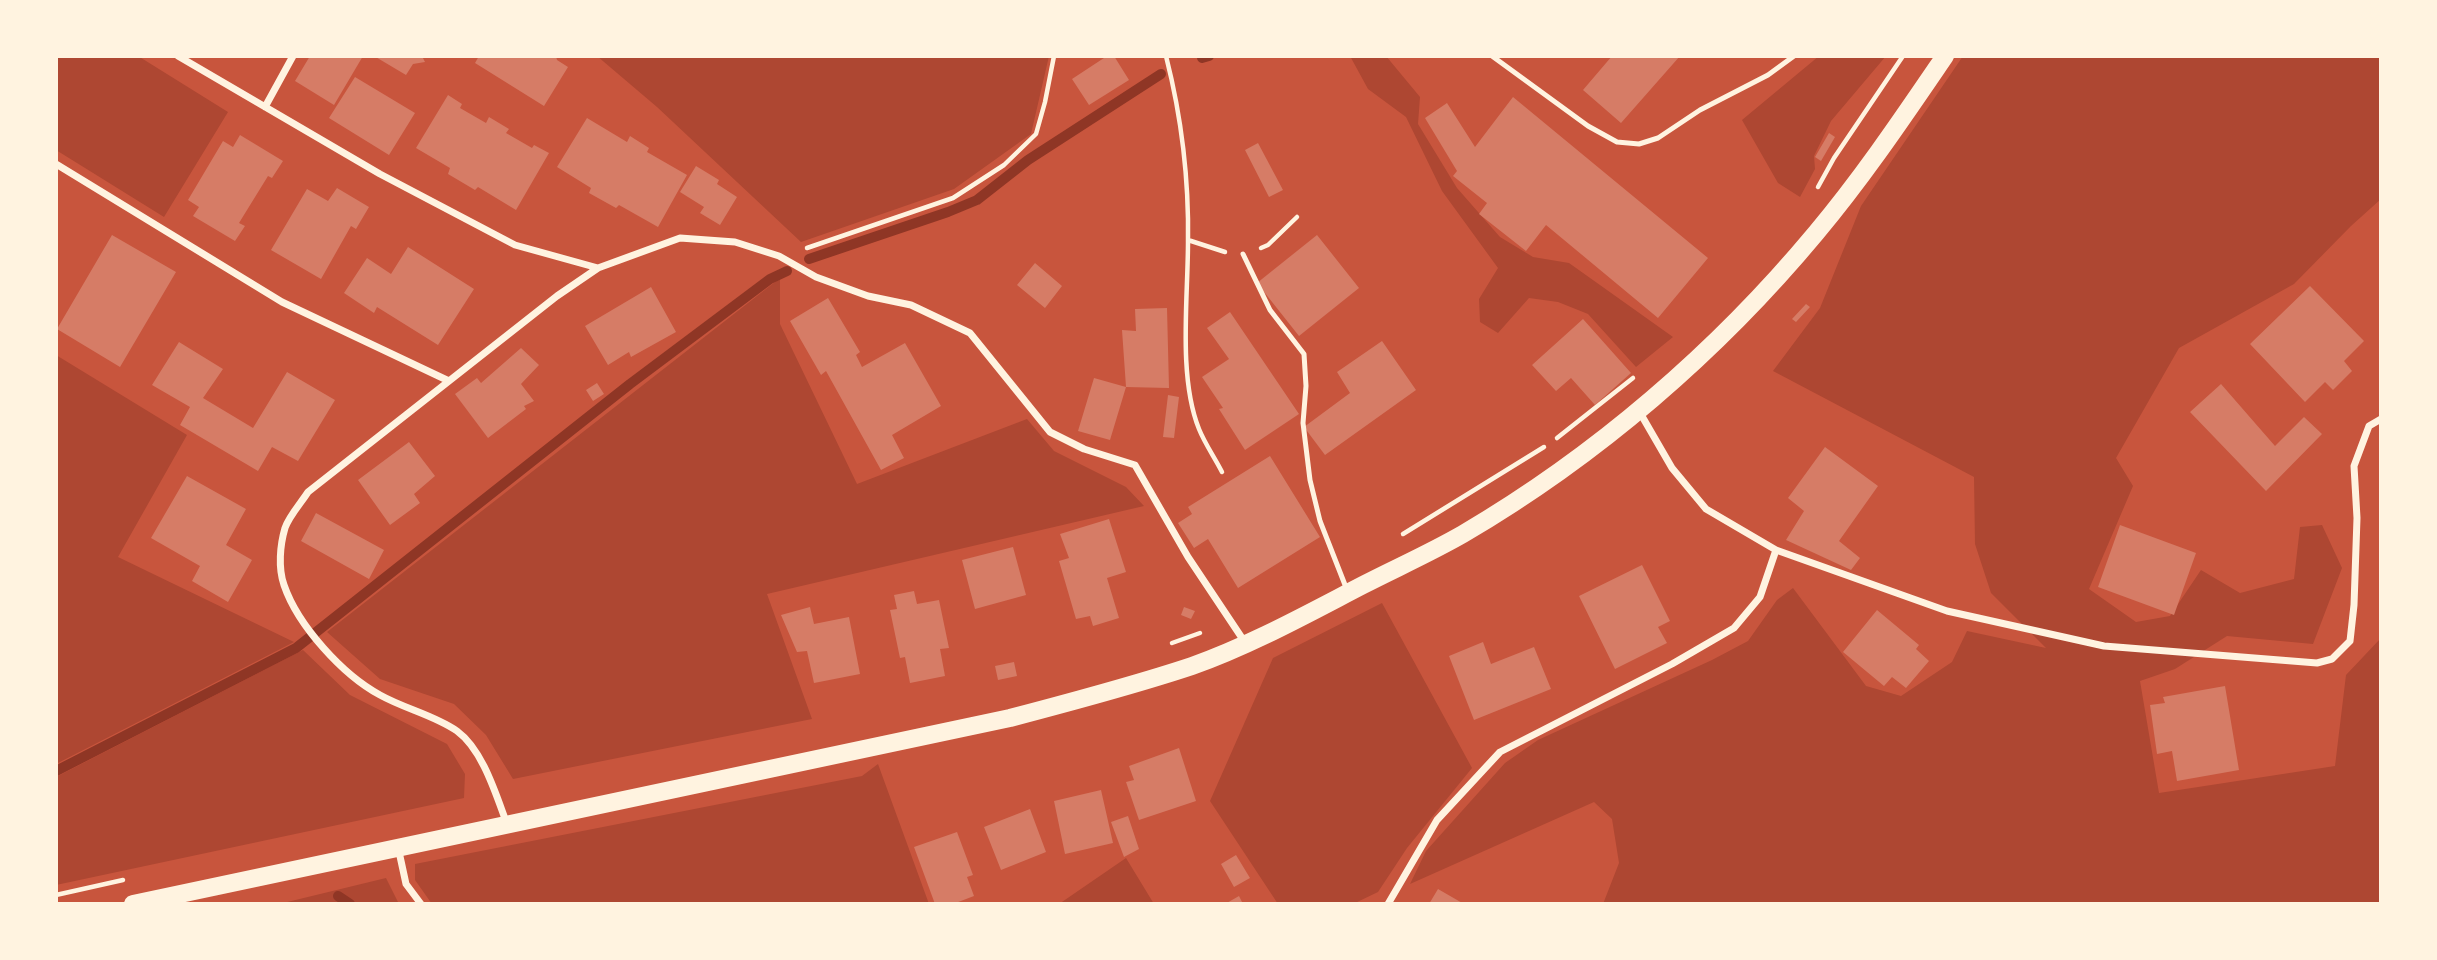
<!DOCTYPE html>
<style>
body{margin:0}
#map{position:relative;width:2437px;height:960px;overflow:hidden;background:#c8553d;font-family:Arial,sans-serif}
canvas{display:block}
.frame{position:absolute;inset:0;border:58px solid #fff3e0;pointer-events:none}
</style>
<div id="map">
<canvas width="2437" height="960"></canvas>
<div class="frame"></div>
</div>
<script>
const c = document.querySelector('canvas').getContext('2d');
c.lineJoin = 'round';
function fillPath(path, color) {
  c.fillStyle = color;
  c.fill(path, 'evenodd');
}
function trace(path, color, width, dash) {
  c.strokeStyle = color;
  c.lineWidth = width;
  c.lineCap = dash ? 'butt' : 'round';
  c.setLineDash(dash || []);
  c.stroke(path);
}
const green = new Path2D(`
 M56,56H138L228,112L164,217L56,150Z
 M597,56H1049L1031,134L954,189L801,242L657,107Z
 M1350,56H1386L1420,97L1418,124L1457,188L1500,237L1533,257L1569,263L1673,337L1636,367L1588,314L1558,302L1529,298L1498,333L1480,322L1479,299L1498,268L1442,191L1406,117L1368,89Z
 M1819,56H1886L1831,121L1814,156L1815,169L1800,197L1778,183L1742,120Z
 M1963,56H2381V199L2351,226L2294,284L2179,348L2116,458L2133,486L2089,589L2136,622L2170,616L2201,570L2240,593L2294,579L2300,527L2322,525L2342,568L2313,644L2227,636L2175,669L2140,681L2159,793L2335,766L2346,675L2381,638V904H1603L1619,863L1612,819L1594,802L1410,884L1426,851L1505,763L1538,740L1712,660L1748,641L1777,600L1793,588L1866,686L1901,696L1952,662L1967,631L2046,648L1991,593L1975,544L1974,477L1773,371L1820,308L1861,206Z
 M780,278V324L857,484L1027,419L1054,451L1126,487L1144,506L767,594L812,719L513,779L486,735L454,704L380,679L327,632Z
 M56,355L187,435L118,557L294,642L56,764Z
 M1382,603L1472,768L1407,848L1378,892L1353,904H1278L1210,801L1273,658Z
 M303,650L350,695L447,744L465,774L464,798L56,885V777Z
 M878,764L929,904H432L415,880V864L862,776Z
 M1126,858L1154,904H1059Z
 M386,878L399,904H279Z`);
const stream = new Path2D(`
 M1202,58L1209,56
 M809,259L948,212L977,200L1028,160L1161,74
 M56,771L296,648L630,384L770,279L787,271
 M338,896L350,904`);
const building = new Path2D(`
 M310,56H363L334,105L295,81Z
 M374,56H422L425,62L413,64L406,75Z
 M479,56H556L557,60L568,67L544,106L475,63Z
 M1107,56H1114L1129,80L1089,105L1072,79Z
 M1612,56H1680L1621,123L1583,90Z
 M355,77L415,113L389,155L329,118Z
 M448,95L462,104L460,108L486,123L489,117L509,129L506,133L532,148L534,145L549,153L516,210L478,187L475,190L448,174L450,168L416,148Z
 M1513,97L1708,258L1658,318L1546,225L1526,251L1479,214L1487,203L1453,176L1457,171L1425,118L1447,103L1475,147Z
 M587,118L627,142L630,136L649,148L647,152L687,175L658,227L619,205L616,208L589,193L591,188L557,167Z
 M1829,133L1835,137L1821,161L1815,157Z
 M240,135L283,161L272,178L268,176L239,223L245,226L235,241L193,216L199,207L188,200L223,141L233,147Z
 M1258,143L1283,190L1269,197L1245,150Z
 M696,166L719,180L717,184L737,197L720,225L700,213L704,207L680,192Z
 M337,188L369,207L356,229L351,226L321,279L271,250L307,189L328,201Z
 M112,235L176,272L120,367L57,329Z
 M1317,235L1359,288L1299,336L1257,283Z
 M408,247L474,289L438,345L377,307L374,313L344,293L367,258L391,274Z
 M1035,263L1062,286L1045,308L1017,285Z
 M2310,286L2364,341L2344,361L2352,371L2333,390L2325,382L2305,402L2250,344Z
 M651,287L676,332L631,357L629,352L608,365L585,326Z
 M828,298L860,352L856,355L862,367L905,343L941,406L892,435L904,458L881,470L826,371L821,375L790,321Z
 M1806,304L1810,307L1796,322L1792,319Z
 M1167,308L1169,388L1126,387L1122,330L1136,331L1135,309Z
 M1230,312L1299,414L1245,450L1219,409L1223,408L1202,377L1229,359L1207,328Z
 M1583,319L1631,373L1595,405L1571,378L1556,391L1532,365Z
 M1382,341L1416,390L1325,455L1304,427L1350,393L1337,372Z
 M179,342L223,369L203,398L253,428L287,372L335,400L298,461L272,447L258,471L180,425L190,407L152,385Z
 M521,348L539,365L521,384L534,401L524,406L526,409L488,438L455,394L477,378L481,383Z
 M1094,378L1126,387L1110,440L1078,431Z
 M597,383L604,394L593,401L586,390Z
 M2221,384L2275,446L2304,417L2322,434L2266,491L2190,412Z
 M1168,395L1179,397L1174,438L1163,437Z
 M409,442L435,476L414,494L420,503L390,525L358,480Z
 M1825,447L1878,486L1839,541L1860,558L1851,570L1786,540L1804,511L1788,498Z
 M1270,456L1320,537L1238,588L1208,539L1194,548L1178,523L1192,514L1188,507Z
 M187,476L246,509L226,545L252,560L228,602L192,581L200,566L151,538Z
 M316,513L384,550L369,579L301,541Z
 M1109,519L1126,572L1107,578L1119,618L1093,626L1090,616L1076,619L1059,561L1069,558L1060,534Z
 M2120,525L2196,553L2174,615L2098,587Z
 M1013,547L1026,595L975,609L962,560Z
 M1642,565L1670,621L1658,627L1667,643L1615,669L1579,596Z
 M914,591L917,604L939,600L949,648L940,649L945,676L910,683L905,657L900,658L890,610L897,609L894,595Z
 M810,607L814,624L849,617L860,674L814,683L807,651L797,652L781,615Z
 M1184,607L1195,611L1191,619L1181,615Z
 M1877,610L1919,645L1916,649L1929,661L1906,688L1892,677L1884,686L1843,652Z
 M1483,642L1491,664L1534,647L1551,689L1474,720L1449,656Z
 M1014,662L1017,676L998,680L995,666Z
 M2225,686L2239,770L2177,781L2172,751L2157,754L2150,705L2165,703L2163,697Z
 M1179,748L1196,801L1139,820L1126,782L1134,780L1129,766Z
 M1101,790L1113,843L1065,854L1054,801Z
 M1030,809L1046,852L1001,870L984,827Z
 M1128,816L1139,849L1124,857L1111,822Z
 M957,832L973,875L967,877L974,896L953,904H935L914,847Z
 M1236,855L1250,878L1234,887L1221,864Z
 M1438,889L1464,904H1429Z
 M1239,896L1243,904H1225Z`);
const path = new Path2D(`
 M1166,56C1181,115 1189,181 1188,242C1188,298 1178,377 1199,429C1205,444 1215,458 1222,472
 M1818,187L1834,158L1903,56
 M1188,240L1225,252
 M807,248L953,198L1004,165L1036,134L1045,102L1054,56
 M1261,248L1268,245L1297,217
 M1557,438L1633,378
 M1403,534L1544,447
 M1172,643L1200,633
 M56,895L123,880`);
const service = new Path2D(`
 M1492,56L1588,126L1617,142L1639,144L1658,138L1700,110L1768,75L1794,56
 M1243,254L1270,310L1304,354L1306,386L1303,423L1310,480L1320,521L1347,590`);
const minor = new Path2D(`
 M178,56L380,174L515,245L598,268
 M265,107L293,56
 M56,164L282,302L449,381
 M1639,411L1672,468L1706,509L1776,550L1947,611L2104,646L2317,663L2332,659L2350,641L2354,605L2357,518L2354,466L2369,426L2381,419
 M507,824C496,795 483,750 457,731C434,715 405,709 380,695C343,675 298,626 284,585C278,568 280,545 285,528C289,516 301,503 308,492L557,296L598,268L680,238L735,242L779,256L816,277L868,296L911,305L970,333L1050,432L1084,449L1135,465L1188,557L1246,644
 M398,847L406,884L421,904
 M1388,904L1437,820L1500,752L1672,664L1734,628L1760,597L1776,550`);
const primary = new Path2D(`
 M133,904L1010,718C1071,702 1132,686 1192,666C1251,645 1307,614 1363,585C1396,568 1430,553 1463,534C1596,456 1717,352 1816,233C1863,177 1904,116 1945,56`);
fillPath(green, '#ae4732');
trace(stream, '#8f3625', 10);
fillPath(building, '#d67c66');
trace(path, '#fff3e0', 4.5);
trace(service, '#fff3e0', 5);
trace(minor, '#fff3e0', 7);
trace(primary, '#fff3e0', 18);
</script>
